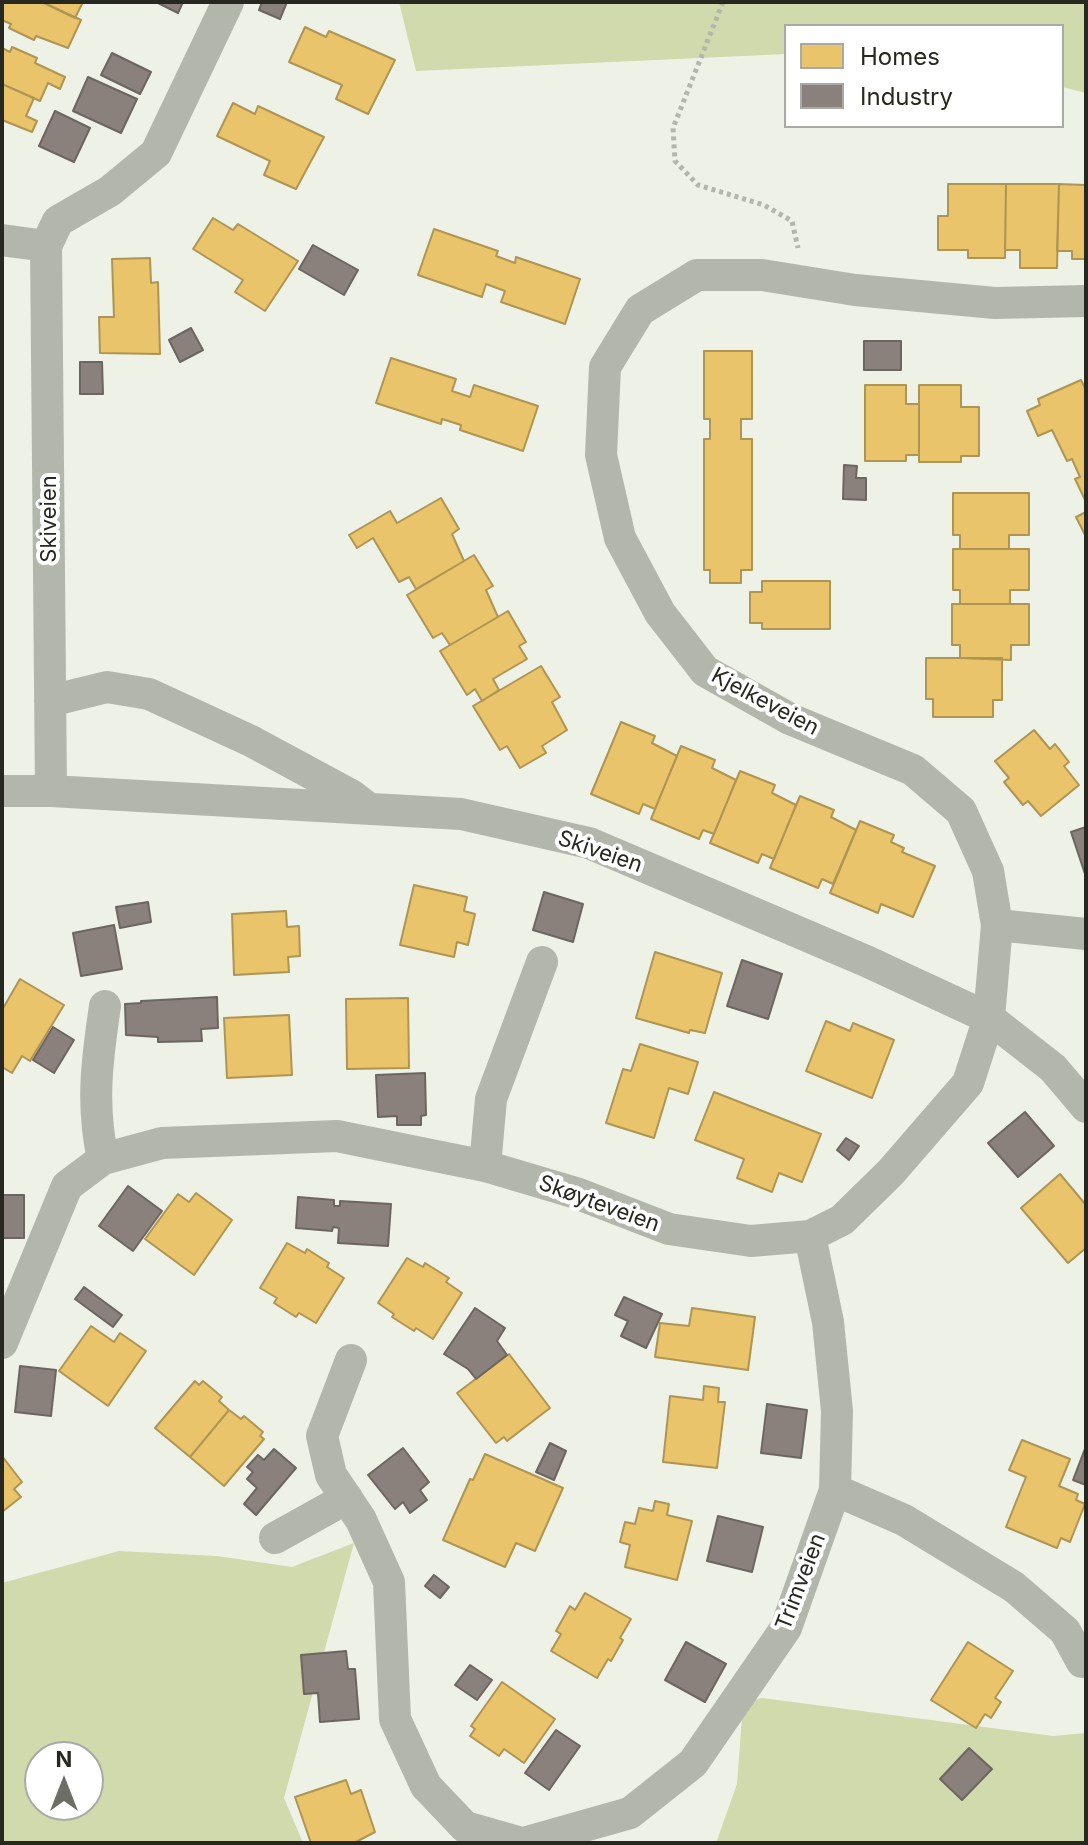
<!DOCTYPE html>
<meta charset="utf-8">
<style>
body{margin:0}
#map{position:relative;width:1088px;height:1845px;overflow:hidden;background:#eef1e5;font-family:Inter,sans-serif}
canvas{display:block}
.frame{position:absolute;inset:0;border:4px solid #272820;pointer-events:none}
.legend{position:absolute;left:784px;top:24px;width:280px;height:104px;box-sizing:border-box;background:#fff;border:2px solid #a9a9a6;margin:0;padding:10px 14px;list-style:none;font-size:24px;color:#272820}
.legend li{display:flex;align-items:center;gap:16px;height:40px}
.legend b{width:40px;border:2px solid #a9a9a6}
.north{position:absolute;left:24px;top:1741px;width:80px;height:80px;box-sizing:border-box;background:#fff;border:2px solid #a9a9a6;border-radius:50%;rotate:0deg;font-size:22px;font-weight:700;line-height:32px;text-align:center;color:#272820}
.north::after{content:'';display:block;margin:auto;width:28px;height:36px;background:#6d6e65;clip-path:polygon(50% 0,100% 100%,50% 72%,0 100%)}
</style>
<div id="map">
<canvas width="1088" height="1845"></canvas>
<div class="frame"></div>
<ul class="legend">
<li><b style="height:22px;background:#e9c46a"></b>Homes</li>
<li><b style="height:22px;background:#8a817c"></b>Industry</li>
</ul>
<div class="north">N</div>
</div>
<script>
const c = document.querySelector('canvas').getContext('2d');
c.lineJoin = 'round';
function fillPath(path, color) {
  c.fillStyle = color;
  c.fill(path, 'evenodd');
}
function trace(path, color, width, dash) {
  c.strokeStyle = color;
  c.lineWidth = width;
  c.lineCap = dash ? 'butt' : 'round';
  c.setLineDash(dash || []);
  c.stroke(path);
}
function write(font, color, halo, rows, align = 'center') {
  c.font = font + ' Inter,sans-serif';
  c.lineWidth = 8;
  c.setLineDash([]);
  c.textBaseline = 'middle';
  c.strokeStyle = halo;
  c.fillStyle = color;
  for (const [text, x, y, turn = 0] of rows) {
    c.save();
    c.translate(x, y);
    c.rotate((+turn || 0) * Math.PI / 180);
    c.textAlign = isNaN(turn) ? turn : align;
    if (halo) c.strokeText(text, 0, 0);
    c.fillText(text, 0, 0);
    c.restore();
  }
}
const forest = new Path2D(`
 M399,2H1086V93L1062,87V26H786V54L416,71Z
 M354,1543L284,1798L303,1843H2V1583L119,1551L217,1556L292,1567ZM40,1757H88V1805H40Z
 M762,1698L1053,1736L1086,1733V1843H716L737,1784L743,1703Z`);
const homes = new Path2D(`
 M2,2H42L81,20L68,48L36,36L34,40L9,28L11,24L2,20Z
 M42,2H83L75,18Z
 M305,27L326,37L329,31L395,60L368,114L336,99L342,85L289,62Z
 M12,47L37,58L35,63L65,77L60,89L48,83L40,101L2,84V48L10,52Z
 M2,84L34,98L26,116L37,121L32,132L2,120Z
 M233,103L255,114L258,106L324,137L296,189L264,175L270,161L217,136Z
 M948,184H1006L1005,258H968V250H938V216H948Z
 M1006,184H1059L1057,268H1020V250H1005Z
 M1059,184L1086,185V259H1072V251H1057Z
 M213,218L233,230L238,224L298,261L265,311L235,292L243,280L193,249Z
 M434,229L498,251L496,256L515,263L516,257L580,279L565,324L501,302L505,291L486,284L482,297L418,275Z
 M150,258L151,283L158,282L160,354L100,353L99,317H114L112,259Z
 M704,351H752V419H741V439H752V570H741V583H710V570H704V439H710V419H704Z
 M391,358L456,379L452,391L470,397L474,385L538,406L523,451L460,430L461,425L442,419L441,424L376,403Z
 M1081,380L1086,390V502L1075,479L1080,477L1072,459L1067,461L1052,430L1038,436L1027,411L1040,405L1038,399Z
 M865,385H906V404H919V455H906V461H865Z
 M919,385H961V407H979V456H961V462H919Z
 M953,493H1029V535H1009V549H960V535H953Z
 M441,498L459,529L452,534L464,561L416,589L409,577L399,582L373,538L357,548L349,535L390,511L397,523Z
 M1086,512V537L1076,517Z
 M953,549H1029V590H1010V604H960V590H953Z
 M474,555L493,586L486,590L498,617L450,645L442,633L433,638L407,595Z
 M762,581H830V629H762V623H750V592H762Z
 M952,604H1029V645H1011V660L960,658V645H952Z
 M508,611L526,642L519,646L527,659L493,679L499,690L482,701L475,689L467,695L440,651Z
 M926,658H1002V700H993V717H933V699H926Z
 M541,666L560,697L552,702L567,730L542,746L546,753L520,768L507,746L500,750L473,706Z
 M621,722L655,736L652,743L677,756L655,809L643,804L639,814L591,794Z
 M1034,730L1050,749L1055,744L1069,762L1064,766L1079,785L1041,816L1028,801L1023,805L1004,782L1009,778L995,761Z
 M681,746L715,760L712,768L736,780L714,834L703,830L699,839L651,819Z
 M740,771L775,785L772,793L796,805L774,859L762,854L758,863L710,843Z
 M800,796L834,810L831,817L856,830L833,884L822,879L818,888L770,868Z
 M860,821L894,835L891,842L904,848L902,852L935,866L913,917L881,904L878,913L830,893Z
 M414,885L467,897L464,911L475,914L468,945L457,942L454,957L400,945Z
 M286,911L287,927L299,926L300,956L288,957L289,972L234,975L232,914Z
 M655,952L722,973L705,1033L690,1030L689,1033L636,1018Z
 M20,979L64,1005L30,1061L22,1056L12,1073L2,1067V1010Z
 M408,998L409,1068L347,1069L346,999Z
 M289,1015L292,1075L227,1078L224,1018Z
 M826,1021L850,1031L853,1023L894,1040L872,1098L806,1071Z
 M640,1044L698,1062L688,1094L669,1088L654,1138L606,1123L623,1069L631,1071Z
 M714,1092L821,1134L802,1182L779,1173L772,1192L737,1178L744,1159L695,1140Z
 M1060,1174L1086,1205V1248L1068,1263L1021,1208Z
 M196,1193L232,1220L194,1275L145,1239L178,1194L189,1202Z
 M287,1243L305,1253L307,1249L329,1263L327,1267L344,1278L316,1323L299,1313L296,1317L274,1303L277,1298L260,1288Z
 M407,1258L423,1267L425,1263L449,1278L446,1282L462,1293L433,1339L416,1328L414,1331L392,1317L394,1314L378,1303Z
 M692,1308L755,1317L748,1370L655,1357L660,1323L689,1326Z
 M91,1326L114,1342L120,1333L146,1351L108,1406L59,1371Z
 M509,1354L550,1408L507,1441L504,1437L496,1443L457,1393Z
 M195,1381L199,1385L203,1381L222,1397L219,1401L229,1410L190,1457L155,1428Z
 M704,1386L719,1388L718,1402H725L717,1468L663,1462L670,1396L703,1400Z
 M229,1410L241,1419L244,1416L263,1432L260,1436L264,1439L224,1486L190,1457Z
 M1022,1440L1070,1459L1059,1486L1078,1494L1076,1500L1085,1504L1070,1542L1061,1538L1057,1548L1006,1527L1026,1477L1009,1470Z
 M485,1454L563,1488L535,1551L516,1543L505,1567L443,1540L470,1479L473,1480Z
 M2,1456L22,1482L14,1489L21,1497L2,1512Z
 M655,1501L669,1504L667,1515L692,1521L677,1580L625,1567L630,1545L620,1542L625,1522L635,1524L639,1508L653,1511Z
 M585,1593L631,1619L620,1638L623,1640L611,1661L608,1659L597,1678L551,1651L561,1634L556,1631L570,1606L575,1610Z
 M968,1642L1013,1671L995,1698L1001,1702L991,1718L985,1714L976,1728L931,1700Z
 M502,1682L555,1719L524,1763L504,1749L499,1756L470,1736L475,1729L471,1726Z
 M346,1780L351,1794L361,1790L375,1832L354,1843H311L295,1797Z`);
const industry = new Path2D(`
 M156,2H183L178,13Z
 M262,2H287L280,19L259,10Z
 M112,53L151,72L140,94L101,75Z
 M88,77L137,99L121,133L73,111Z
 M55,111L90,128L74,162L39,146Z
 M313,245L358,270L344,295L299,269Z
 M191,328L203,350L180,362L169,340Z
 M864,341H901V370H864Z
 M80,362H102L103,394H80Z
 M844,465L857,466L856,478H866V500L843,499Z
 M1086,827V877L1071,832Z
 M544,892L583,904L573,942L533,930Z
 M148,902L151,922L120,928L116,907Z
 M114,925L122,969L81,976L73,933Z
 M742,960L782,974L768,1019L727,1006Z
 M217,997L218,1028L201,1029L202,1041L158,1042V1037L126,1035L125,1004L141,1003V1001Z
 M53,1027L74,1040L54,1073L33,1060Z
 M425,1073L426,1115L421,1116V1125H397V1116L378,1117L376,1075Z
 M1025,1112L1054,1146L1018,1177L988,1143Z
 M846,1138L859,1146L849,1160L837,1150Z
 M128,1186L162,1211L133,1251L99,1226Z
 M2,1195H24V1238H2Z
 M298,1197L334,1200V1206H340V1201L391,1204L388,1246L338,1243L339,1228L333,1227L332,1231L296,1228Z
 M84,1287L122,1315L113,1327L75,1299Z
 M624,1297L662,1314L646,1348L621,1336L628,1321L615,1315Z
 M475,1308L505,1328L497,1341L507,1355L476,1379L468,1369L444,1354Z
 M20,1366L56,1370L51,1416L15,1412Z
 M767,1404L807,1410L801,1458L761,1453Z
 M550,1443L566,1451L554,1480L536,1472Z
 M1086,1446V1485L1073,1480Z
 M403,1448L429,1482L420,1490L427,1500L410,1513L403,1502L395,1509L368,1475Z
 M274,1449L296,1468L256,1515L244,1504L257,1488L247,1479L253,1472L247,1467L258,1455L264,1460Z
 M718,1516L763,1527L752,1572L707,1561Z
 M434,1575L449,1587L440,1598L425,1586Z
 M686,1642L726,1664L705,1702L665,1680Z
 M346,1651L348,1669H355L359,1719L320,1722L318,1693L304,1694L301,1655Z
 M470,1665L492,1680L477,1700L455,1685Z
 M556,1730L580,1746L549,1790L525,1773Z
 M969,1748L992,1769L962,1800L940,1779Z`);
const path = new Path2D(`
 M723,2L673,128L675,161L698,185L764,205L792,221L798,248`);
const minor = new Path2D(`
 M2,240L46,246
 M50,701L107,687L149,694L251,741L351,795L364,805
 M2,791H51L461,814L589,843L866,961L989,1018L1053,1068L1086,1107
 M51,791L46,246L58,221L110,191L156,153L228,2
 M997,925L1086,934
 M103,1159C91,1105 97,1060 105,1006
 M485,1166L491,1099L542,962
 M2,1343L67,1186L103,1159L162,1143L337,1136L485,1166L576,1193L669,1229L751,1241L810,1236L842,1220L891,1172L968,1083L989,1018L997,925L988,871L961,811L913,770L790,719L705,671L660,613L620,538L601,455L605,367L640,310L697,275H762L855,290L995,303L1086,301
 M351,1360L322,1436L331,1475L361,1520L389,1582L395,1719L426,1786L465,1827L521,1843
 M835,1490L904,1520L1014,1587L1065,1631L1082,1662
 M275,1538L347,1498
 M524,1843L630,1813L693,1763L786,1628L835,1490L837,1411L828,1322L810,1236`);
const streetNames = [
 ["Skiveien",49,519,-90],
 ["Kjelkeveien",765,702,28],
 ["Skiveien",600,852,19],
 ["Skøyteveien",599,1204,20],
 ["Trimveien",801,1582,-69]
];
fillPath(forest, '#d1daac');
fillPath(homes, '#e9c46a');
trace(homes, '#af9554', 2);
fillPath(industry, '#8a817c');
trace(industry, '#6c6660', 2);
trace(path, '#b2b6ab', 5, [4, 4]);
trace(minor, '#b3b6ab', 32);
write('22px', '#272820', '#fff', streetNames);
</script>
